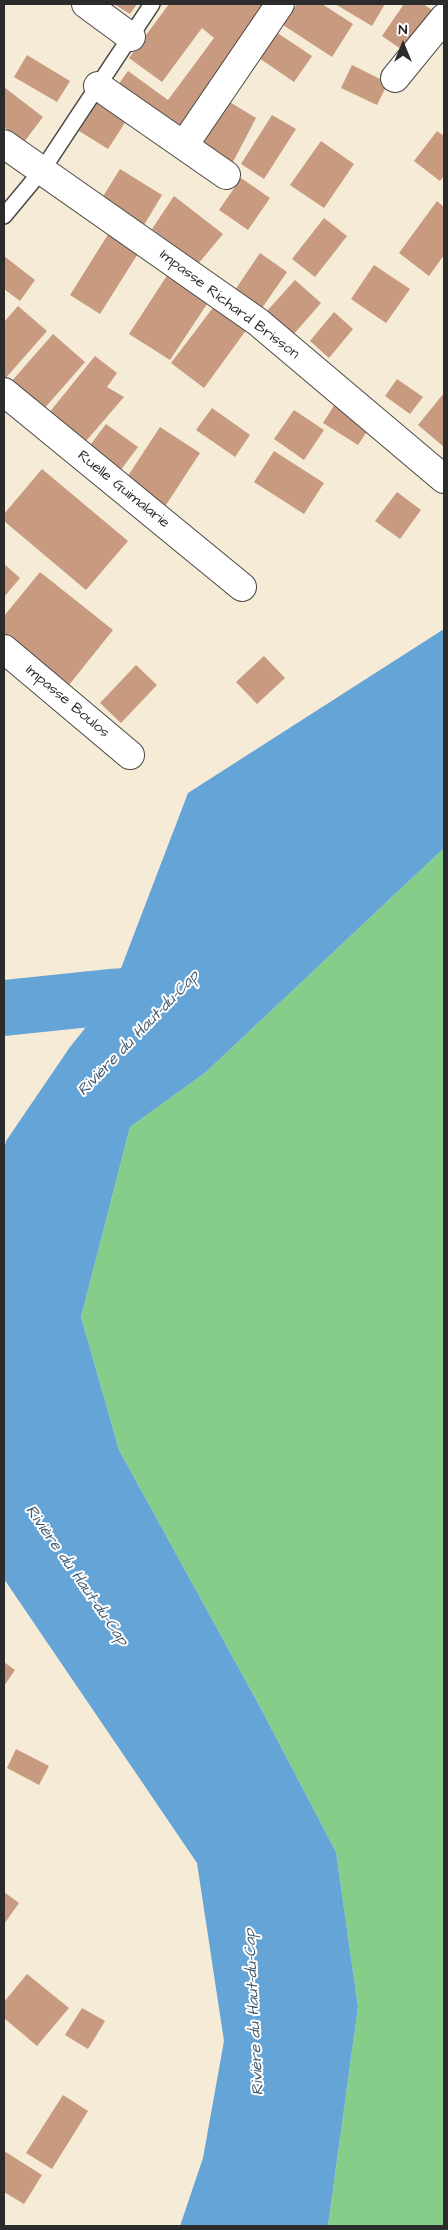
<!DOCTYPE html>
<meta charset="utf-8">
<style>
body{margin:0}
#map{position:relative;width:448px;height:2230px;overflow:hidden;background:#f5ebd6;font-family:"Architects Daughter",sans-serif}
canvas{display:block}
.frame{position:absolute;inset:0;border:5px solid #2b2b2b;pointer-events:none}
.north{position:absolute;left:378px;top:20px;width:50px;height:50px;-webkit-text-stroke:4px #fff;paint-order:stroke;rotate:0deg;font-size:14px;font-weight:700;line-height:20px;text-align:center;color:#2b2b2b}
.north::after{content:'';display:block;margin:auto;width:18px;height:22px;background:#2b2b2b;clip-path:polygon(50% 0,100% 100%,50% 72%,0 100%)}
</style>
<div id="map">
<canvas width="448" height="2230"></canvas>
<div class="frame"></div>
<div class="north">N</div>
</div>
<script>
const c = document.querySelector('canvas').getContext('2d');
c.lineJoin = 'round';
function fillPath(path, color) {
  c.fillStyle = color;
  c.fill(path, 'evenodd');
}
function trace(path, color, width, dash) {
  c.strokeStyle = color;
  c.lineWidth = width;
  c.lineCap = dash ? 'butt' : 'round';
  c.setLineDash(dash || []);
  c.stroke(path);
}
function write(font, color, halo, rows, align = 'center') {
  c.font = font + ' "Architects Daughter",sans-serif';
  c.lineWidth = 4;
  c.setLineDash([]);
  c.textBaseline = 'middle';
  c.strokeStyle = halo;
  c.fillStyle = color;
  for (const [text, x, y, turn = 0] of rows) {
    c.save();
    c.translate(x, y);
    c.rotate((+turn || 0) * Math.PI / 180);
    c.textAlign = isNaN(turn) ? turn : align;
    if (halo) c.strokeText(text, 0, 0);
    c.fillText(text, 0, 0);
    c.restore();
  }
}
const green = new Path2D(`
 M444,848V2226H328L358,2007L336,1852L259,1705L119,1450L81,1317L130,1127L206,1072Z`);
const water = new Path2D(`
 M444,629V848L206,1072L130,1127L81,1317L119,1450L259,1705L336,1852L358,2007L328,2226H180L203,2158L224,2041L197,1863L4,1579V1151L6,1141L70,1047L110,997L188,793Z`);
const river = new Path2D(`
 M4,1008L110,997L177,993`);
const building = new Path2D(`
 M114,4H137L130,14Z
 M169,4H272L174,136L113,92L128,71L168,100L214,38L202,28L162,82L129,58Z
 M297,4H322L353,24L332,57L283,25Z
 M335,4H385L372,26Z
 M404,4H423L440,15L411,56L382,36Z
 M273,30L312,56L294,82L256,56Z
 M27,55L70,81L57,102L14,77Z
 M352,65L388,83L377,105L341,88Z
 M4,87L43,117L24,142L4,127Z
 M223,98L256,118L233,162L191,143Z
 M99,100L128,118L108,149L79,131Z
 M272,115L296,129L264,179L241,164Z
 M437,131L444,136V176L440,181L414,161Z
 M321,141L354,164L324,208L290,185Z
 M120,169L162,195L144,225L102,198Z
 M241,178L270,198L248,230L219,210Z
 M174,196L223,234L198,264L152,229Z
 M437,201L444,207V255L429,276L399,253Z
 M324,218L347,236L315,277L292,259Z
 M109,233L139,252L100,314L70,295Z
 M260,253L287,272L262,308L235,290Z
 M4,256L35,280L20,301L4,289Z
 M374,265L410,289L386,323L351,299Z
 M168,274L209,301L170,360L129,334Z
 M295,280L321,303L293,335L266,312Z
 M215,305L247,329L204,388L171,363Z
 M18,306L47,331L4,380V322Z
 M334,312L353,329L329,358L310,341Z
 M53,334L85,362L36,418L4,390Z
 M95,356L117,373L107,387L124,397L80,448L44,419Z
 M397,379L423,397L410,414L385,396Z
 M444,393V447L418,425Z
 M335,404L370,427L358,445L323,423Z
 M212,408L250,435L235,457L196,430Z
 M294,410L324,430L304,460L274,439Z
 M106,424L138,447L117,475L85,452Z
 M160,427L200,453L162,511L122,485Z
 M274,451L324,483L304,514L254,482Z
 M42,469L128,541L86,590L4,521V514Z
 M397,492L421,510L400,539L375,521Z
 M4,564L20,578L4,597Z
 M40,572L113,630L69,685L4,634V616Z
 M264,656L285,678L257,704L236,682Z
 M136,665L157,685L121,723L100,703Z
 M4,1662L15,1670L4,1686Z
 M16,1749L49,1766L39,1785L7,1768Z
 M4,1892L19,1903L4,1924Z
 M27,1974L69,2008L37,2046L4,2018V2002Z
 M82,2008L105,2021L88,2049L65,2035Z
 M63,2095L88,2111L52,2169L26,2153Z
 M4,2151L42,2175L24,2204L4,2192Z`);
const lane = new Path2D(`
 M4,216L43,169L152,4`);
const street = new Path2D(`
 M86,4L131,37
 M395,78L444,18
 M98,86L226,175
 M4,144L258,322L444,479
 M184,145L280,4
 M4,392L242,587
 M4,649L130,755`);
const streetNames = [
 ["Impasse Richard Brisson",229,305,37],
 ["Ruelle Guimalarie",123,490,39],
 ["Impasse Boulos",67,702,40]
];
const waterNames = [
 ["Rivière du Haut-du-Cap",139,1034,-46],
 ["Rivière du Haut-du-Cap",76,1576,55],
 ["Rivière du Haut-du-Cap",255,2012,-93]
];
fillPath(green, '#85cd89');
fillPath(water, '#64a4d7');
trace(river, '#64a4d7', 56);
fillPath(building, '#c89b80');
trace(lane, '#494845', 18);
trace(street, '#494845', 30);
trace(lane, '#fff', 15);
trace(street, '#fff', 28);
write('15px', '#2b2b2b', '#fff', streetNames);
write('italic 16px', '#425b70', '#fff', waterNames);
</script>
